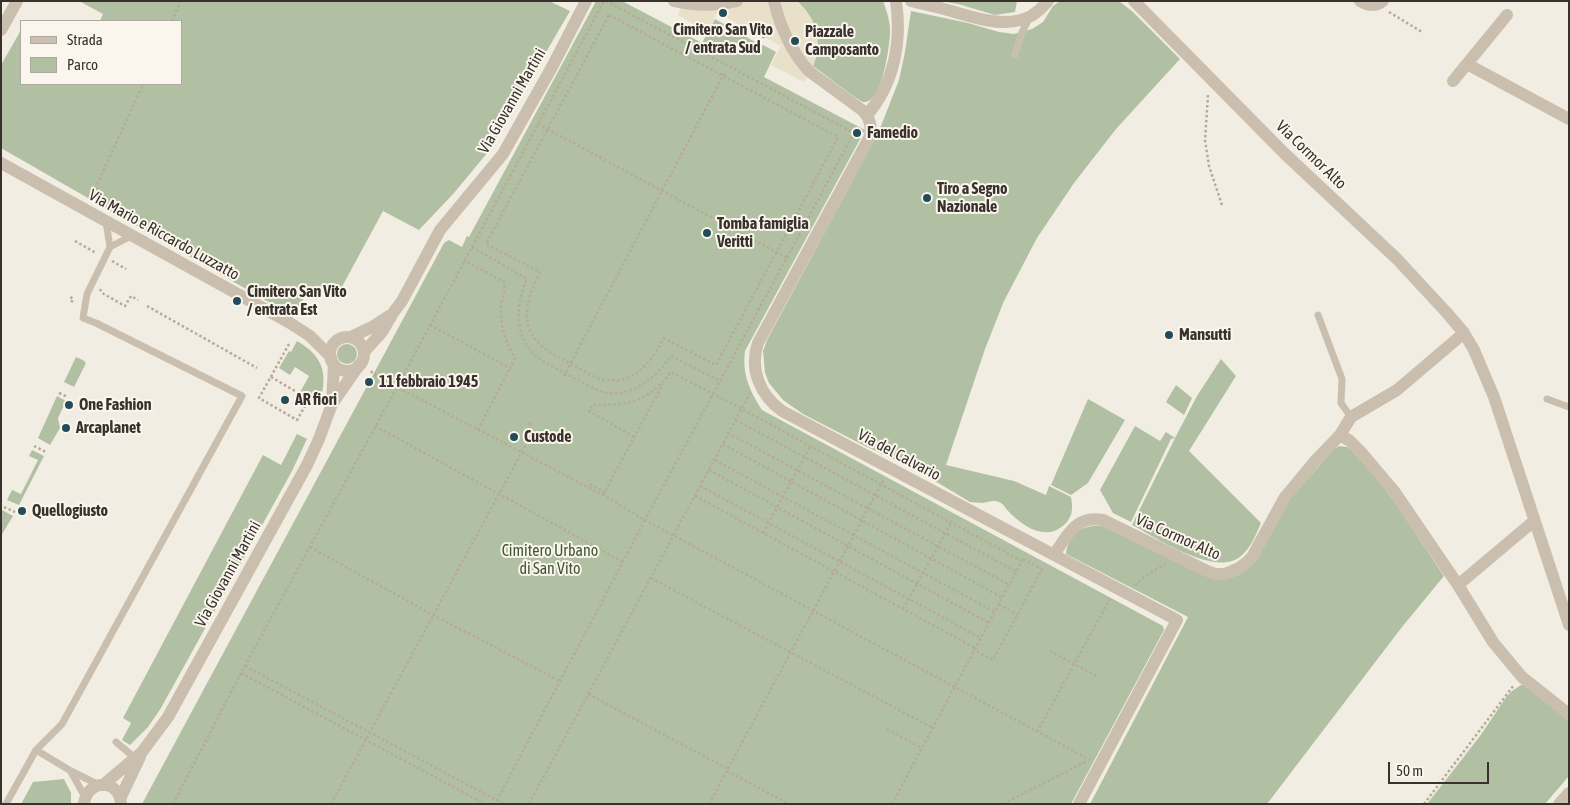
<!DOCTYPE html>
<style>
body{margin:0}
#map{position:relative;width:1570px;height:805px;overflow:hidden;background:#f2ede2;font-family:"Asap Condensed",sans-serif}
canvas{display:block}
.frame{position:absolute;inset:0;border:2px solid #39322c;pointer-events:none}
.legend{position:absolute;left:20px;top:20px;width:162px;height:65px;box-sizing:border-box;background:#faf6ee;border:1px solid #ada8a0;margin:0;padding:6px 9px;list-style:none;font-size:15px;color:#39322c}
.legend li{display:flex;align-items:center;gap:10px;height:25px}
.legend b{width:25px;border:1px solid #ada8a0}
.scale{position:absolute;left:1388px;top:762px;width:101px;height:22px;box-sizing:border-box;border:2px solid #39322c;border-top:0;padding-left:6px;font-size:15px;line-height:18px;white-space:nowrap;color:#39322c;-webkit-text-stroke:4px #faf6ee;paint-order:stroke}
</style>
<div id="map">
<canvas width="1570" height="805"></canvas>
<div class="frame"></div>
<ul class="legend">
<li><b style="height:6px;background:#cabfae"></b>Strada</li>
<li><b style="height:14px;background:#b1c0a2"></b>Parco</li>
</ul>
<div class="scale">50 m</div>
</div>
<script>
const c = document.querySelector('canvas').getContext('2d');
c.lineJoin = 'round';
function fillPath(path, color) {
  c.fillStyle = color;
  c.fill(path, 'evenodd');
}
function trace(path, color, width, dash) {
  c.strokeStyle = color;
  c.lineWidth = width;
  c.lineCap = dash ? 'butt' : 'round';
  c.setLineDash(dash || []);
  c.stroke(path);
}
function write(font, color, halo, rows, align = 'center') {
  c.font = font + ' "Asap Condensed",sans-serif';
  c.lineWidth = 4;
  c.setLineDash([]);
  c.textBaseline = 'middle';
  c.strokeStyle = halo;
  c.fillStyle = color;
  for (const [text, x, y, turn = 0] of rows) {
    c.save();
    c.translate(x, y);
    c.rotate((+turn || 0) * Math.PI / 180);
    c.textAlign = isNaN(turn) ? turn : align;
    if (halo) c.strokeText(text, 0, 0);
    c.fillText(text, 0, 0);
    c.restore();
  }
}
const green = new Path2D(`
 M79,1H549L570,11L488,152L454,193L419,230L383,211L337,296L310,288L293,316L1,148V65L21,30V84H181V21H100L103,14Z
 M595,1H622L702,43L715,19L762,46L763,45L776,52L764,77L865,130L745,351C742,375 750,391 762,410L1163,626L1164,630L1071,804H142L444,243L449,240L462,247L467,236L469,237L595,3Z
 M797,1H883C887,11 891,25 890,35C889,48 882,105 863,102C859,101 820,71 813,66C823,42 816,18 797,1Z
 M940,1H1017L1015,12L995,15L958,4Z
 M1060,1H1119L1133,12L1180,59L1116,129L1074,183L1037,238L1004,301L985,349L946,465L1014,481L1046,495L1049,486L1071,497C1073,508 1073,517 1064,525C1045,542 1023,526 1009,512C1006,509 1004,505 1001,503C994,499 989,502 982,503C978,503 974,502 970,502L915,469L863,445L803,414L783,400L769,383L765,373L763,351L767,340L879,131L899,80L905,52L911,11L968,23L999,32L1014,34L1032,29L1043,22L1053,6Z
 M297,341C325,357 328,376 319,405L299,394L309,376L295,367L290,375L279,368L289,351L291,352Z
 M337 354a10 10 0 1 1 20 0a10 10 0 1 1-20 0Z
 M76,357L83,360L86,363L74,387L64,382Z
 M1221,359L1236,376L1189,451L1261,523C1256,534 1251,548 1241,556C1216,578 1157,538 1132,525L1175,438L1171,439L1131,522L1113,513L1100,490L1135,426L1160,441L1166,432L1175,438L1197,396Z
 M1176,385L1192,398L1184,415L1166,402Z
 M57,396L66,401L58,418L60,428L50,445L38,438Z
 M1088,399L1125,420L1088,483L1071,495L1051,485Z
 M297,434L307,439L292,471L161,708L148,727L130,745L122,740L131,723L123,718L263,455L281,465Z
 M1339,446L1347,447L1352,451L1376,477L1396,504L1444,576L1402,627L1267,804H1090L1188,617L1066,554C1068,534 1083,524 1102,526L1223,580L1238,575L1247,569L1289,500L1334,449Z
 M32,450L44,456L19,505L7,500L12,490L21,494L38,460L29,456Z
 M2,510L13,516L1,536V512Z
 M1521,685H1525L1569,720V776L1545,804H1427L1480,736L1507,696L1512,691Z
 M64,779L71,793V804H21L33,782Z`);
const plaza = new Path2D(`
 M684,1H797L812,19L818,37L816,58L804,82L771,65L781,46L717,13L707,32L678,15Z`);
const path = new Path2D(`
 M606,1L854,133L645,520L1090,760
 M1389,12L1422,32
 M609,15L838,137L716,365L664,338C649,365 632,388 597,378L549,352C517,329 525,303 540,272L486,244Z
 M172,21L181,1
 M744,37L748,29L765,38
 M1208,95L1205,140L1209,166L1222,205
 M538,124L787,258
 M91,198L143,84
 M75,241L96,253
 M472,247L527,279C515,304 514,338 537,357C548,365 562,371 574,378C588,385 603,396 620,393C643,389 658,374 671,356L720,381
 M112,261L126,269
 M100,289L102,293L125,306L131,296L138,300
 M73,302L70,300L73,295
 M147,306L257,368
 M430,325L510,368L515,358C506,343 500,326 501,309C501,300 506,291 504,282L464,260
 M289,344L259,398L297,420L309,399
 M371,371L373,374L397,387L604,1
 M564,376L725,72
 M271,377L319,405
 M59,393L68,397
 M736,420L1017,572
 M375,426L623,562
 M478,430L510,368
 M728,433L1010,585
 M634,437L589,411L592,405C627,405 648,403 671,372L742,409L1022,561L1023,559L1042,569L993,660L974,650
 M723,444L1003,598
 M34,446L46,452
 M715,460L995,612
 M709,470L989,623
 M592,484L591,485L605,492
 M700,486L981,638
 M603,495L663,384
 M695,496L975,648
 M4,507L15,512
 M763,533L810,447
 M310,547L433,615L560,681
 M651,578L933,728
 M1135,585L1145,576L1165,564
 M999,604L1017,615
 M903,609L951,523
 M1050,651L1096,676
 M245,666L504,804
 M241,673L485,804
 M588,694L728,769
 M887,729L922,748
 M1037,732L1110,599
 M727,771L789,804
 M173,804L241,673L397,387L603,495L645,520L495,804
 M331,804L532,433L529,421
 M529,804L750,393
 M709,804L884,479
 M892,804L1022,561
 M1003,804L1087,761
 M1424,804L1514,685`);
const service = new Path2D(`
 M1015,55L1022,32L1030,17
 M106,222L110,247
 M1318,315L1342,379L1341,403L1351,417
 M1547,399L1569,407
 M116,742L135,758
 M36,750L71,771L99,785
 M71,772L85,797
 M6,804L36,750L62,724L242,396L96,323L83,318L87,294L110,247L131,236`);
const minor = new Path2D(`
 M774,1C780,26 792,54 810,72L862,110C870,118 873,127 869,138L758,343C749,369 760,395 782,411L1177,620L1079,804
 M911,1C922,4 933,6 944,9C971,16 1004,30 1031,16C1038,12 1043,7 1048,1
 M1134,1L1284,153L1397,259L1447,313L1464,333L1474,350L1494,397L1569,625
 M1360,1C1368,6 1375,7 1383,1
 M1467,64L1569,119
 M1453,81L1507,15
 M867,115C894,84 902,42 896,1
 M332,404L334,364
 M1340,435L1350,441L1362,453L1394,491L1458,585L1493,642L1522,677L1569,714
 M1054,555C1067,535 1076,515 1103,520L1205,570L1215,574H1225L1239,568L1247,562L1252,557L1285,497L1315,461L1340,435L1351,417L1397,390L1464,333
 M1458,585L1534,521
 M103,785L142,752L168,717L307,465L319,439L332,404L359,365
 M120,799L140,757
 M84,804C87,778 120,779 121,804`);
const tertiary = new Path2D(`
 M674,1C695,6 716,6 737,1
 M1,30L17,1
 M1,163L290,323L310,336L331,357
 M351,337L372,327L389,316
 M330 354a17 17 0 1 1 34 0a17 17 0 1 1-34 0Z
 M364,352L382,332L393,313L402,301L440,230L503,154L552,67L586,1
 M1559,804L1569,793`);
const markers = [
 [723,13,5,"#244c58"],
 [795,41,5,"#244c58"],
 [857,133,5,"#244c58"],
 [927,198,5,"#244c58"],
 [707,233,5,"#244c58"],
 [237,301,5,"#244c58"],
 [1169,335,5,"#244c58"],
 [369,382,5,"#244c58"],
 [285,400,5,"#244c58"],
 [69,405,5,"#244c58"],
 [66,428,5,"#244c58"],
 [514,437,5,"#244c58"],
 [22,511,5,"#244c58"]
];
const poiNames = [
 ["Cimitero San Vito",723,30,"center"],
 ["/ entrata Sud",723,48,"center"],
 ["Piazzale",805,32],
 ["Camposanto",805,50],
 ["Famedio",867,133],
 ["Tiro a Segno",937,189],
 ["Nazionale",937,207],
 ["Tomba famiglia",717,224],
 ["Veritti",717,242],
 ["Cimitero San Vito",247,292],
 ["/ entrata Est",247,310],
 ["Mansutti",1179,335],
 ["11 febbraio 1945",379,382],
 ["AR fiori",295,400],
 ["One Fashion",79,405],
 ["Arcaplanet",76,428],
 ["Custode",524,437],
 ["Quellogiusto",32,511]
];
const streetNames = [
 ["Via Giovanni Martini",512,101,-60],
 ["Via Cormor Alto",1311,155,44],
 ["Via Mario e Riccardo Luzzatto",164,235,29],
 ["Via del Calvario",899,455,28],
 ["Via Cormor Alto",1178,537,24],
 ["Via Giovanni Martini",228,574,-61]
];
const parkNames = [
 ["Cimitero Urbano",550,551],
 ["di San Vito",550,569]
];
fillPath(green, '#b1c0a2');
fillPath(plaza, '#e9e0ca');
trace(path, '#b6aa98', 2.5, [2.5, 2.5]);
trace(service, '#cabfae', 7);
trace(minor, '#cabfae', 12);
trace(tertiary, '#cabfae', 12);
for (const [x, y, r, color] of markers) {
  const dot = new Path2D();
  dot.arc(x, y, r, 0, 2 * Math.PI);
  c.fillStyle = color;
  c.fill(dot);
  trace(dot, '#faf6ee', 2);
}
write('bold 16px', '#39322c', '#faf6ee', poiNames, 'left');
write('16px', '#39322c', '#faf6ee', streetNames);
write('16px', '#425631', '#faf6ee', parkNames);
</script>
